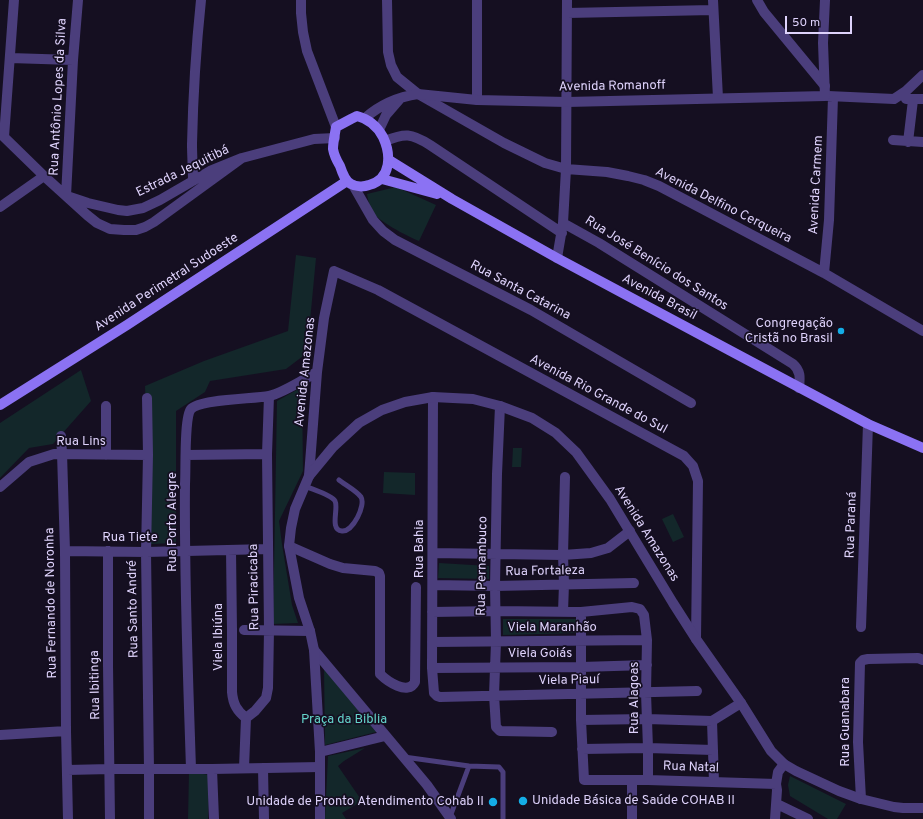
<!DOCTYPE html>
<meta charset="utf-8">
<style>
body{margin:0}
#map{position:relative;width:923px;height:819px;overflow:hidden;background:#150f21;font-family:Overpass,sans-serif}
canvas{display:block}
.scale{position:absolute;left:785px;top:16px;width:67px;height:18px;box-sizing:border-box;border:2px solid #ded2fb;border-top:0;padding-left:5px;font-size:12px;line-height:14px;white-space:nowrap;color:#ded2fb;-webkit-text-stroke:3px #150f21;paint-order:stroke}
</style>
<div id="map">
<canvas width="923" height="819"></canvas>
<div class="scale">50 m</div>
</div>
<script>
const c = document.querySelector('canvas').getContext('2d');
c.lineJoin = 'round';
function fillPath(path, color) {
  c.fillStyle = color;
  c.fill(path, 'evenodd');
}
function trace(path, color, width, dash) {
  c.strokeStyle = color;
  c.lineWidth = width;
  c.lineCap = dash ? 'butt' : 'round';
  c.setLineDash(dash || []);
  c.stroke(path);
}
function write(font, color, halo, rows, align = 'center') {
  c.font = font + ' Overpass,sans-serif';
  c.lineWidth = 3.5;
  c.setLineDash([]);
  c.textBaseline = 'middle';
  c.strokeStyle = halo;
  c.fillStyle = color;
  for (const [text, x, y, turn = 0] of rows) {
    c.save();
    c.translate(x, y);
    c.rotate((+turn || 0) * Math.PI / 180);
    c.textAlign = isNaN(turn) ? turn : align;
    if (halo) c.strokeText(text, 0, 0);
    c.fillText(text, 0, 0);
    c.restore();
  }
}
const green = new Path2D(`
 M396,187L436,205L419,241C407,236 377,221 371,210C369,205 368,199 367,194Z
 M296,255L316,258L307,353L286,369L210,381L205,392L176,411V543L151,544L145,386L204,361L288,331Z
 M81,370L91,401L53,444L29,448L0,478V423Z
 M302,387L303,471L279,521L282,544L292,605L298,623L273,624L277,401Z
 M513,448H522L521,467H512Z
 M384,472L415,473V495L383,493Z
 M673,514L684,537L673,542L662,519Z
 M439,563L489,566V579L438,578Z
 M503,619H578V633L503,635Z
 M324,668L376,732L325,745Z
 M365,748L344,761L338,766L362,801L342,813L346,819H325L328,756Z
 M189,772L210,775L208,819H188Z
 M790,776L846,804L837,819H828L790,796L788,785Z`);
const service = new Path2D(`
 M305,486C311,489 332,495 335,501C339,508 329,530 342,531C353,532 366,505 361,497C357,491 344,484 339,480
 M404,757L469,766L499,767L503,772V819
 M450,817L469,766`);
const minor = new Path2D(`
 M301,0V13L303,32L307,51L336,127
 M387,0L388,52L391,65L397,77L418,94L504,143L545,163L566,169L607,172L628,176L644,180L659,186L699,207L824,273L923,331
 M477,0V100
 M713,0L718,98
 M757,0L764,12L825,86
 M567,13L713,10
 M10,58L73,60
 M828,96L894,99L906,91L923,75
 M906,99H923
 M0,133L4,137L44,176L87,215L97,223L110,229L124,230H136L145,227L154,222L242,158
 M4,137L14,0
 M893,140L923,142
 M385,141C405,133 411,133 430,145L562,233
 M908,142L913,100
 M193,181C193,168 192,156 192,144C193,96 196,48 201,0
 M353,185L373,220L383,231L395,240L531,310L691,403
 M66,196L73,60L78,0
 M70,197L88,203L118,210L127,211L143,208L160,200L210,171L242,158L314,139L335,138
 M0,207L44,176
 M563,223L599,243L793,364C801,371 800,378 799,388
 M557,258L563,223L566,169L567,0
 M824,273L829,220L833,97
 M433,397L432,668L434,693L437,696L440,697L697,691
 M147,398L148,455L146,552L149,769V819
 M106,406V455
 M500,406L497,474L495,586L496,642L494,695L496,727L500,731L552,732
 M61,436L62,453L65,551L66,731L68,819
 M186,455L267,454
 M309,476L317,372L324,318L334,271L378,290L684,456L693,466L698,481L696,639
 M0,487L29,462L54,454L148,455
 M289,546L330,564L343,568L375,571L379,573L380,576V674C387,681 408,696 415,682L416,587
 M231,550L232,630V692C233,704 237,711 246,718
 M65,551L146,552L268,549
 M108,551V665L110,819
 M433,553L563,555L591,553L608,548L630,531
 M433,585L495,586L634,583
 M432,612L496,611L581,612L632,607L640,609L644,615L647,640L646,693L648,748V780
 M563,612L564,584L563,555L565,477
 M581,612V720L584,780H648L776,784L778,772L784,764
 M861,627L868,424
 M244,630L310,631
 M432,642L647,640
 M314,650L427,785L451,819
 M432,668L581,667L647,665
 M581,720L647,719L712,721
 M0,735L66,731
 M582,749L648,748L713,750
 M320,752L385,736
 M244,768L246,718L255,711L266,698L268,688L269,630L267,454L269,396
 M263,768L264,819
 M191,769C188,674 184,579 185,484C186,471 184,417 191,409C200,399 254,399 269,396C283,393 304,379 317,372
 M212,769L214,819
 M67,770L110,769H212L320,767
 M632,780V819
 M714,782L712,721L741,703
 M861,799L858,742L860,663L863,660L868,659L918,658L923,660
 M777,804L808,819
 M775,819L777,790L776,784`);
const tertiary = new Path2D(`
 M365,118C381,104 397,97 418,94L477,100L567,102L825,96L823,43L825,0
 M379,130L386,115L399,100
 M320,819V752L314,650L310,631L299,598L289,546L291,528L295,509L309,476L333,447L359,423L382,410L405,402L433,397L473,399L500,406L532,418L556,433L576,452L610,499L673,603L696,639L741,703L771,751L784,764L796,771L839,791L861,799L894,807L903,808H923`);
const secondary = new Path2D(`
 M357,116C369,119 377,126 383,137C391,154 392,179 369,185C364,187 356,187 351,184C345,181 342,172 340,166C337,161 334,155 333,149C333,142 335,134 336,127L351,119Z
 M389,160L452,199L557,258L729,350L868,424L923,448
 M382,179L437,194
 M0,405L127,325L347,181`);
const markers = [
 [841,331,4,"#14ade6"],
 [523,801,5,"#14ade6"],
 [493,802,5,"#14ade6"]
];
const streetNames = [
 ["Avenida Romanoff",612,87,-1],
 ["Rua Antônio Lopes da Silva",59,97,-87],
 ["Estrada Jequitibá",183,172,-26],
 ["Avenida Carmem",817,185,-87],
 ["Avenida Delfino Cerqueira",723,206,27],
 ["Rua José Benício dos Santos",656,264,32],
 ["Avenida Perimetral Sudoeste",167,283,-33],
 ["Rua Santa Catarina",520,291,28],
 ["Avenida Brasil",659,298,28],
 ["Avenida Amazonas",306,372,-84],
 ["Avenida Rio Grande do Sul",598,395,28],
 ["Rua Lins",81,442],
 ["Rua Porto Alegre",173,522,-90],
 ["Rua Paraná",852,525,-88],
 ["Avenida Amazonas",646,534,58],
 ["Rua Tiete",130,538],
 ["Rua Bahia",420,549,-90],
 ["Rua Pernambuco",483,566,-89],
 ["Rua Fortaleza",545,572,-1],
 ["Rua Piracicaba",255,587,-91],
 ["Rua Fernando de Noronha",52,603,-91],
 ["Rua Santo André",134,609,-91],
 ["Viela Maranhão",552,628],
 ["Viela Ibiúna",219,637,-90],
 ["Viela Goiás",540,654],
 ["Viela Piauí",569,681,-1],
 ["Rua Ibitinga",96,685,-91],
 ["Rua Alagoas",635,698,-90],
 ["Rua Guanabara",846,722,-90],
 ["Rua Natal",691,768,2]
];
const poiNames = [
 ["Congregação",833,324],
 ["Cristã no Brasil",833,339],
 ["Unidade Básica de Saúde COHAB II",532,801,"left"],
 ["Unidade de Pronto Atendimento Cohab II",484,802]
];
const parkNames = [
 ["Praça da Biblia",344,720]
];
fillPath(green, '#13272a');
trace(service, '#4b3e7c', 5);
trace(minor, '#4b3e7c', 10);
trace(tertiary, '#4b3e7c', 10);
trace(secondary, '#8b72f3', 10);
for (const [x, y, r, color] of markers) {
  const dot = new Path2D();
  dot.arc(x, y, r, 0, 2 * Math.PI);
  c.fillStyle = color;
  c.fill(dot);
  trace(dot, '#150f21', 1.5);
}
write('13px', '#ded2fb', '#150f21', streetNames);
write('13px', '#ded2fb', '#150f21', poiNames, 'right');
write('13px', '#65d5cc', '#150f21', parkNames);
</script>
